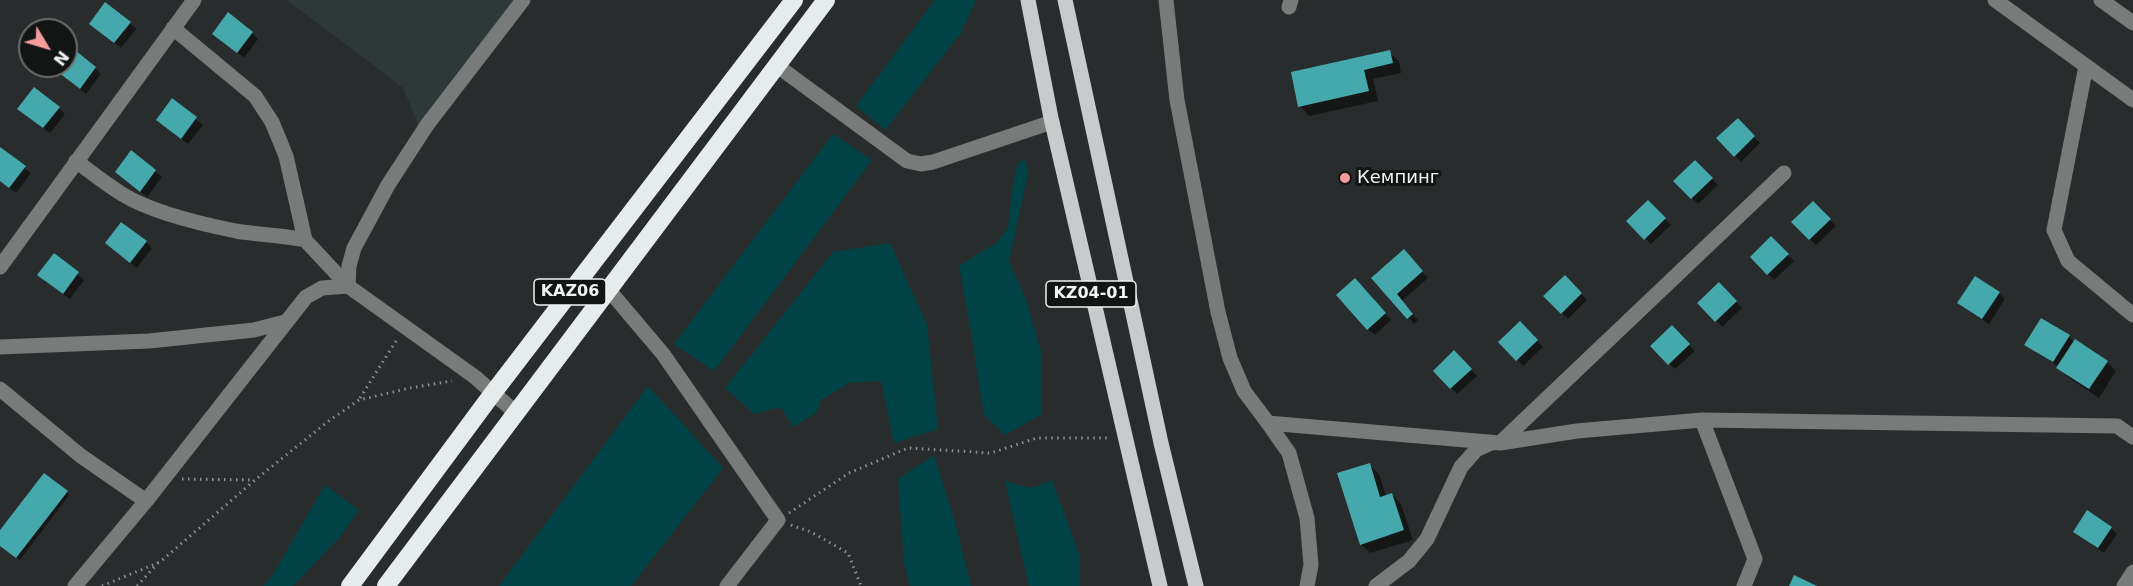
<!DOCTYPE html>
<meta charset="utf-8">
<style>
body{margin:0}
#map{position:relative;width:2133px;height:586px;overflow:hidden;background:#292c2c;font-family:"DejaVu Sans",sans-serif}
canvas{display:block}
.north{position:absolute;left:18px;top:18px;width:60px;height:60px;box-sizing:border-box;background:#131414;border:2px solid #6b6d6d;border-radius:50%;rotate:128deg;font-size:16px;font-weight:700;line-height:24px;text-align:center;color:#f0f3f3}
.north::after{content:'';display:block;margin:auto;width:21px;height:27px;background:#f59b9c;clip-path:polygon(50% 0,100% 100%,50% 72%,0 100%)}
</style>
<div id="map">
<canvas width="2133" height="586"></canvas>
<div class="north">N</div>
</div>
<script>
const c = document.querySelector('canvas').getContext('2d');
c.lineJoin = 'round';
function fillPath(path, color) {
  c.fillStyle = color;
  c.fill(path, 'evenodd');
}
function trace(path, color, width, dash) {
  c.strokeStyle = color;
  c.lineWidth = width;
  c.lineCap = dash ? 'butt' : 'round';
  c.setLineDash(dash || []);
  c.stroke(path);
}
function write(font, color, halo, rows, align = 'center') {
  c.font = font + ' "DejaVu Sans",sans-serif';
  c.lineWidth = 6;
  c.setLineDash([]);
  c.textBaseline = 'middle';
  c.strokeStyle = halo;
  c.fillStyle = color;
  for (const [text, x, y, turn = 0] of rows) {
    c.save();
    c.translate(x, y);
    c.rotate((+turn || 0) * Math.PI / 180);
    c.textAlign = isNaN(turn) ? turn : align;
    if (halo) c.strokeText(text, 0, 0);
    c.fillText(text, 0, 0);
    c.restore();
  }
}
const built = new Path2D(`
 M287,0H520L420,129L403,88Z`);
const green = new Path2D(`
 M935,0H976L961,33L885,130L856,106Z
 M833,134L872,160L714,371L674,344Z
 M1025,159L1028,173L1009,262L1025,297L1042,355V414L1005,435L984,415L969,320L959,266L996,243L1008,228L1013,183L1018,163Z
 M890,243L927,325L938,429L894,443L881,381L849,383L821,400L817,412L793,427L781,407L754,414L725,388L833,252Z
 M648,386L723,468L631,586H499Z
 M934,455L954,519L971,586H910L904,562L898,479Z
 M1052,480L1080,557V586H1029L1005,481L1030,488Z
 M325,485L359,510L339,538L293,586H263L272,576Z`);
const shadow = new Path2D(`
 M130,23L136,29L121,48L91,24Z
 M252,33L258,39L244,58L213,34Z
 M1389,52L1399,61L1401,73L1373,79L1378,101L1309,116L1300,106Z
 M66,56L95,68L101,74L86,94L62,75L59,66H66Z
 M172,100L203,125L188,144L158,120Z
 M59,108L65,114L50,133L26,115Z
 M1738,120L1760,143L1741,162L1718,139Z
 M0,150L31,173L16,193L0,181Z
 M131,153L162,177L147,197L117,172Z
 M1695,162L1718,185L1698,204L1675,181Z
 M1648,202L1671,225L1651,244L1628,221Z
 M1813,203L1836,226L1816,245L1793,222Z
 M1771,238L1794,261L1774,280L1752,257Z
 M146,242L152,248L137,268L107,243Z
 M54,255L84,280L70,299L45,281Z
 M1410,258L1428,278L1402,301L1418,320L1414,324L1373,278Z
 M1565,277L1587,300L1568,319L1545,296Z
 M1719,285L1742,308L1722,327L1699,303Z
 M1361,287L1391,320L1375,335L1368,329Z
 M1999,293L2005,299L1989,324L1959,303Z
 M1520,323L1543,347L1523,366L1501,342Z
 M1672,327L1695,351L1675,369L1652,346Z
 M2069,337L2075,343L2107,362L2116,371L2099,398L2068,377L2059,367L2026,344Z
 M1454,352L1477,376L1457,394L1435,371Z
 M1369,465L1379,474L1386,496L1392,494L1401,504L1413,540L1370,553L1361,544Z
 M67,492L69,495L20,560L0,544V532Z
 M2111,528L2117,534L2104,553L2075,532Z`);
const building = new Path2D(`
 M105,2L131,22L114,43L89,24Z
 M228,12L253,32L237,53L212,34Z
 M71,47L96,67L80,89L54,69L57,66H66V54Z
 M1390,50L1393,63L1364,70L1369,91L1298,107L1291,72Z
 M34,87L60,107L43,128L17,109Z
 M172,98L197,117L181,139L156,120Z
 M1738,118L1755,136L1734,157L1716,138Z
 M0,147L26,166L9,188L0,181Z
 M131,150L156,170L140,192L115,172Z
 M1695,160L1713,178L1691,199L1673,181Z
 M1648,200L1666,218L1644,240L1626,221Z
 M1813,201L1831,219L1809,240L1791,222Z
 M121,222L147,241L130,263L105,243Z
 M1771,236L1789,254L1767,275L1750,257Z
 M1404,249L1423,271L1397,294L1413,314L1407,319L1371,278Z
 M54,253L79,272L63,294L37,275Z
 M1565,275L1582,293L1561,314L1543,296Z
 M1975,276L2000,292L1982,319L1957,303Z
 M1355,278L1386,313L1367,330L1336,295Z
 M1719,282L1737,301L1715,322L1697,303Z
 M2041,318L2070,335L2053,362L2024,345Z
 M1520,321L1538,340L1516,361L1498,342Z
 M1672,325L1690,344L1668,365L1650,346Z
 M2075,339L2108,361L2089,389L2056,368Z
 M1454,350L1472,369L1450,389L1433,371Z
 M1370,463L1380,497L1392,493L1404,530L1360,545L1337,473Z
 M44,473L68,491L16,558L0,546V530Z
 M2087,510L2112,527L2098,548L2073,532Z
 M1794,575L1817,586H1789Z`);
const path = new Path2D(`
 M360,398L398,338
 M182,479L253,480
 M789,513L849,473L908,448L991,453L1037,438H1111
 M791,525L811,532L848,553L861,586
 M102,586L160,562L255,480L330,420L359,400L410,388L452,381
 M137,586L158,563`);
const minor = new Path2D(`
 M1166,0L1177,100L1218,312L1230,358L1244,391L1268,423
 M1995,0L2133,100
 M2101,0L2133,23
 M1289,7L1291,0
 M173,28L255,96L272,122L286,156L305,240L348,286
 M776,65L907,161L921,164L933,162L1052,122
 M2086,66L2054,230L2068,261L2133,315
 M76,161C91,172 106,184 122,194C151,212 201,224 236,231C259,235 282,235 305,240
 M0,267L194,0
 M608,289L663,354L778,520L727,586
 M0,347L149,341L254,330L285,322
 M0,389L81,456L146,501
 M515,412L475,377L348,286L349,266L354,248L388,185L427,125L523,0
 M1702,420L1755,559L1744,586
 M1500,443L1784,173
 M75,586L146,501L306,297L322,288L348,286
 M1307,586L1311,565L1307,518L1289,453L1268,423L1500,443L1577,431L1702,420L2117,426L2133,437
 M1376,586L1409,561L1427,539L1461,467L1476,450L1491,443
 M2124,586L2133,572`);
const major = new Path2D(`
 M1028,0L1051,118L1160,586
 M1065,0L1161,443L1196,586`);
const highway = new Path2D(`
 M350,586L493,393L794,0
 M386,586L826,0`);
const markers = [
 [1345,178,6,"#f59b9c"]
];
const shields = [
 [570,292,72],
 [1091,294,90]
];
const shieldNames = [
 ["KАZ06",570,292],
 ["KZ04-01",1091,294]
];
const poiNames = [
 ["Кемпинг",1357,178]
];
fillPath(built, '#2d3838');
fillPath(green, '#004346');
fillPath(shadow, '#0007');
fillPath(building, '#44a8ac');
trace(path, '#8f9292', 3, [1.5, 4.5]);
trace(minor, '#797b7b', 15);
trace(major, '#c7cbcb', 15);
trace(highway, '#e6ebeb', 18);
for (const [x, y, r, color] of markers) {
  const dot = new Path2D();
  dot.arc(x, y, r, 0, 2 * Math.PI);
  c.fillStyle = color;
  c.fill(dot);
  trace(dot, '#131414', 2);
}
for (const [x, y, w] of shields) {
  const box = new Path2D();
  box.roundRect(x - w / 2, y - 13, w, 26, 4.5);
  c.fillStyle = '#131414';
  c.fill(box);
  trace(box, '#f0f3f3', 1.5);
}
write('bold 16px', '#f0f3f3', null, shieldNames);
write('18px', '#f0f3f3', '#131414', poiNames, 'left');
</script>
